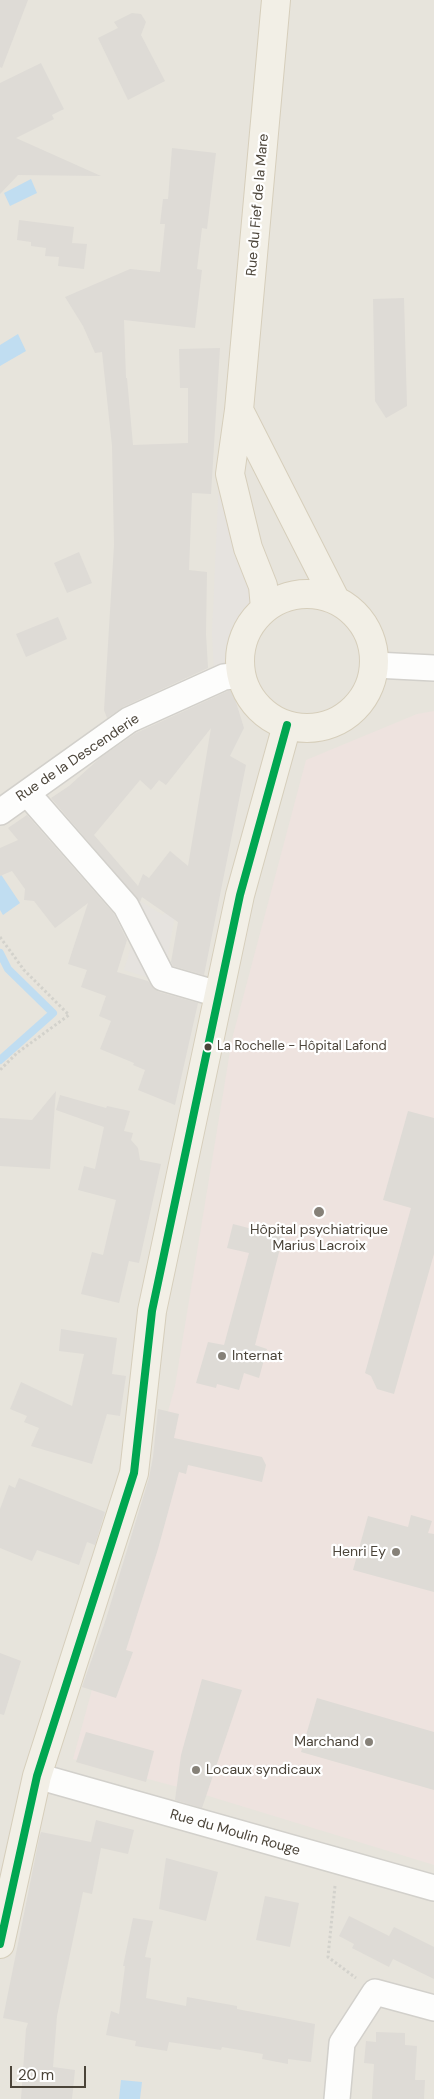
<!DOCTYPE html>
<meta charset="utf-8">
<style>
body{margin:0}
#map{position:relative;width:434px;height:2099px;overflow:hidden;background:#f4f2ee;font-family:"DM Sans",sans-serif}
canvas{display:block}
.scale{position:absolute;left:10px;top:2066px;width:76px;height:22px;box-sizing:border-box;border:2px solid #4b4439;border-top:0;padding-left:6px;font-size:15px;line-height:18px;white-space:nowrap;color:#4b4439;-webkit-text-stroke:4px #fff;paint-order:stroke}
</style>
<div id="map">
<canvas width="434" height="2099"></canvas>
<div class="scale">20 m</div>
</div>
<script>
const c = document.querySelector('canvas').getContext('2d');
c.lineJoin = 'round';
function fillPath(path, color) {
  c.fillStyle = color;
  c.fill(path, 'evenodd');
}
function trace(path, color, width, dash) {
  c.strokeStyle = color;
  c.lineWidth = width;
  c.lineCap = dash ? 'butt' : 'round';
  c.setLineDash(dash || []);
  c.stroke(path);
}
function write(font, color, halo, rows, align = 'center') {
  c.font = font + ' "DM Sans",sans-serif';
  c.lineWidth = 4.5;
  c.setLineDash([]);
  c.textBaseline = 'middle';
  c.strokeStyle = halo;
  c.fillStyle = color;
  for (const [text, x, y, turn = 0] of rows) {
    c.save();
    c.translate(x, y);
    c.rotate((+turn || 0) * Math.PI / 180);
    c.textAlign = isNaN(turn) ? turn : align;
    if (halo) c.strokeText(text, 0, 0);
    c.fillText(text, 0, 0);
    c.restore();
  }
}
const residential = new Path2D(`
 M0,0H434V2099H0Z`);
const medical = new Path2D(`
 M434,711V1865L189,1790L73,1759L175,1386L232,1039L306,760L417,714Z`);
const parking = new Path2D(`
 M220,456L248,560L254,608L239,637L235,651L216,672H214L212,633Z
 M130,895L163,915L168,909L175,915L163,982L124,970L135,934L120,922Z`);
const water = new Path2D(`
 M31,179L37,193L10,206L4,193Z
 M18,334L26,351L0,366V345Z
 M0,873L20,903L3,915L0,910Z
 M121,2080L142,2082L140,2099H119Z`);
const stream = new Path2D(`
 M0,953L8,969L53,1013L0,1060`);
const building = new Path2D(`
 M0,0H28L2,68L0,67Z
 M132,13L141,14L146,22L141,35L165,81L128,100L98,38L118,28L114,22Z
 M41,63L64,109L52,115L54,119L16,138L101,176L18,175L0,194V83Z
 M172,148L216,153L207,229L202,228L197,269L202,270L195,328L124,320L126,378H127L133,445L188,443V388H180L179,349L220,348L211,494L192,493L189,570L207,572L206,634L208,668L123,707L107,718L104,710L114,545L112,446L102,352L95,353L83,326L65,297L130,269L160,272L165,224H160L163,199H168Z
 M19,220L74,227L72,243L87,244L84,269L58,266L59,257L45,256L46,248L31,246V242L17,240Z
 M404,298L407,406L386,418L375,401L373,299Z
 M79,552L92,583L67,593L54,563Z
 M58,617L67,639L26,657L16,634Z
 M228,691H232L233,693L238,695L235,699L244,728L230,756L246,765L204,975L173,966L171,962L178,922L142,897L140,902L51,798L69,786L100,758L136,733ZM211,728L188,866L170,851L149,878L143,874L138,886L94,835L140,780L151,790L159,780L166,785Z
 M27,815L114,914L127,940L117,972L148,981L154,989L159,992L198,1003L175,1105L138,1090L145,1070L133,1065L134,1063L100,1049L111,1021L99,1016L106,996L81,987L87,970L68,964L88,903L55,928L34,901L24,900L25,889L12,871L0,876V848L18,840L8,828Z
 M56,1091L50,1169L0,1166V1118L32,1120Z
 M60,1095L106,1108L107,1106L130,1111L124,1131L133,1133L131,1140L138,1148L140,1160L161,1164L139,1263L129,1261L119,1303L81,1294L92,1252L103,1255L116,1200L78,1190L84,1166L95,1169L104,1127L56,1110Z
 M408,1111L434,1118V1254L394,1394L377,1389L371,1376L365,1373L411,1208L383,1200Z
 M233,1224L283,1237L255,1345L267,1349L259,1378L244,1373L239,1390L217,1384L216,1388L196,1383L208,1342L224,1345L249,1253L227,1248Z
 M61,1329L117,1338L112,1374L126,1376L120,1416L107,1414L92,1464L31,1446L39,1428L24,1422L27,1416L10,1409L21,1382L72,1406L84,1354L59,1351Z
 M158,1409L179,1414L174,1438L262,1457L266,1465L262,1482L188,1465L186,1474L179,1472L158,1549L126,1650L133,1652L116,1698L82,1687L106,1619L149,1478L153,1457Z
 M19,1478L105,1512L95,1545L87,1542L79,1565L37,1550L32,1561L0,1548V1509L9,1485L15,1488Z
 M411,1515L432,1521L428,1533L434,1534V1592L353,1570L368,1516L408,1527Z
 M0,1653L21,1661L4,1715L0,1714Z
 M202,1679L242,1690L202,1808L175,1800L181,1755Z
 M317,1698L434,1732V1790L301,1752Z
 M86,1732L154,1751L146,1782L76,1762Z
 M96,1820L134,1830L128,1854L101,1848L92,1894L83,1892L57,2016L53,2067L75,2070L72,2099H21L26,2029L28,2023L3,2018L39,1839L41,1832L91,1842Z
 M166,1858L218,1872L206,1921L159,1909Z
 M265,1896L299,1903L290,1947L256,1940Z
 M349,1916L389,1936L394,1927L434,1947V1979L393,1959L389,1967L352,1948L354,1944L339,1936Z
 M133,1918L153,1921L145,1957L151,1958L146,1998L186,2006L187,1997L237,2006V2009L315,2024L311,2062L288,2059V2064L262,2059L263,2054L222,2047L221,2050L169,2042L167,2051L135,2046L136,2041L106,2035L111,2011L119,2014L125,1966H123Z
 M376,2032L405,2033V2045L417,2046L415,2080H425L424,2099H372L374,2064L364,2063L366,2041L376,2042Z`);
const path = new Path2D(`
 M0,937L24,970L69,1015L17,1053L0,1070
 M335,1886L328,1957L356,1978`);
const minor = new Path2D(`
 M375,665L434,668
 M27,793L126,906L163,978L218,994
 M0,812L129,720L224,677L241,675
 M37,1776L434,1888
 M337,2099L342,2043L375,1992L434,2008`);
const major = new Path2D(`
 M239,410L335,599
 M240 661a67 67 0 1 1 134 0a67 67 0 1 1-134 0Z
 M265,608L263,586L248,548L230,474L239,410L276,0
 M0,1944L37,1776L134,1473L152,1311L240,895L287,725`);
const bus1 = new Path2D(`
 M0,1944L37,1776L134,1473L152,1311L240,895L287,725`);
const markers = [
 [208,1047,4.5,"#4b4439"],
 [319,1212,6,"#868178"],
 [222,1356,5,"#868178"],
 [396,1552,5,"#868178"],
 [369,1742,5,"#868178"],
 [196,1770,5,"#868178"]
];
const busNames = [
 ["La Rochelle - Hôpital Lafond",217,1047]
];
const streetNames = [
 ["Rue du Fief de la Mare",258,205,-85],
 ["Rue de la Descenderie",78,758,-34],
 ["Rue du Moulin Rouge",235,1833,16]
];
const poiNames = [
 ["Hôpital psychiatrique",319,1230,"center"],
 ["Marius Lacroix",319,1246,"center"],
 ["Internat",232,1356],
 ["Henri Ey",386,1552,"right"],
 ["Marchand",359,1742,"right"],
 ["Locaux syndicaux",206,1770]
];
fillPath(residential, '#e7e4dc');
fillPath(medical, '#eee3df');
fillPath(parking, '#e6e3df');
fillPath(water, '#c0ddf1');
trace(stream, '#c0ddf1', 8);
fillPath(building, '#dedbd6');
trace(minor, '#d2d0cb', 28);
trace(major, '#d6cebb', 30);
trace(path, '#d3d2cc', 3, [2.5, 2.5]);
trace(minor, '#fdfdfc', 25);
trace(major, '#f2efe6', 28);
trace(bus1, '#00a651', 8);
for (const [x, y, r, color] of markers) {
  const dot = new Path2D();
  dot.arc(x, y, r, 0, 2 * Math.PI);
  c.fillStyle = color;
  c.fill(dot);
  trace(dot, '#fff', 2);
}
write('13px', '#4b4439', '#fff', busNames, 'left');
write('14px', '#4b4439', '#fff', streetNames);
write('14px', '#4b4439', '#fff', poiNames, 'left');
</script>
